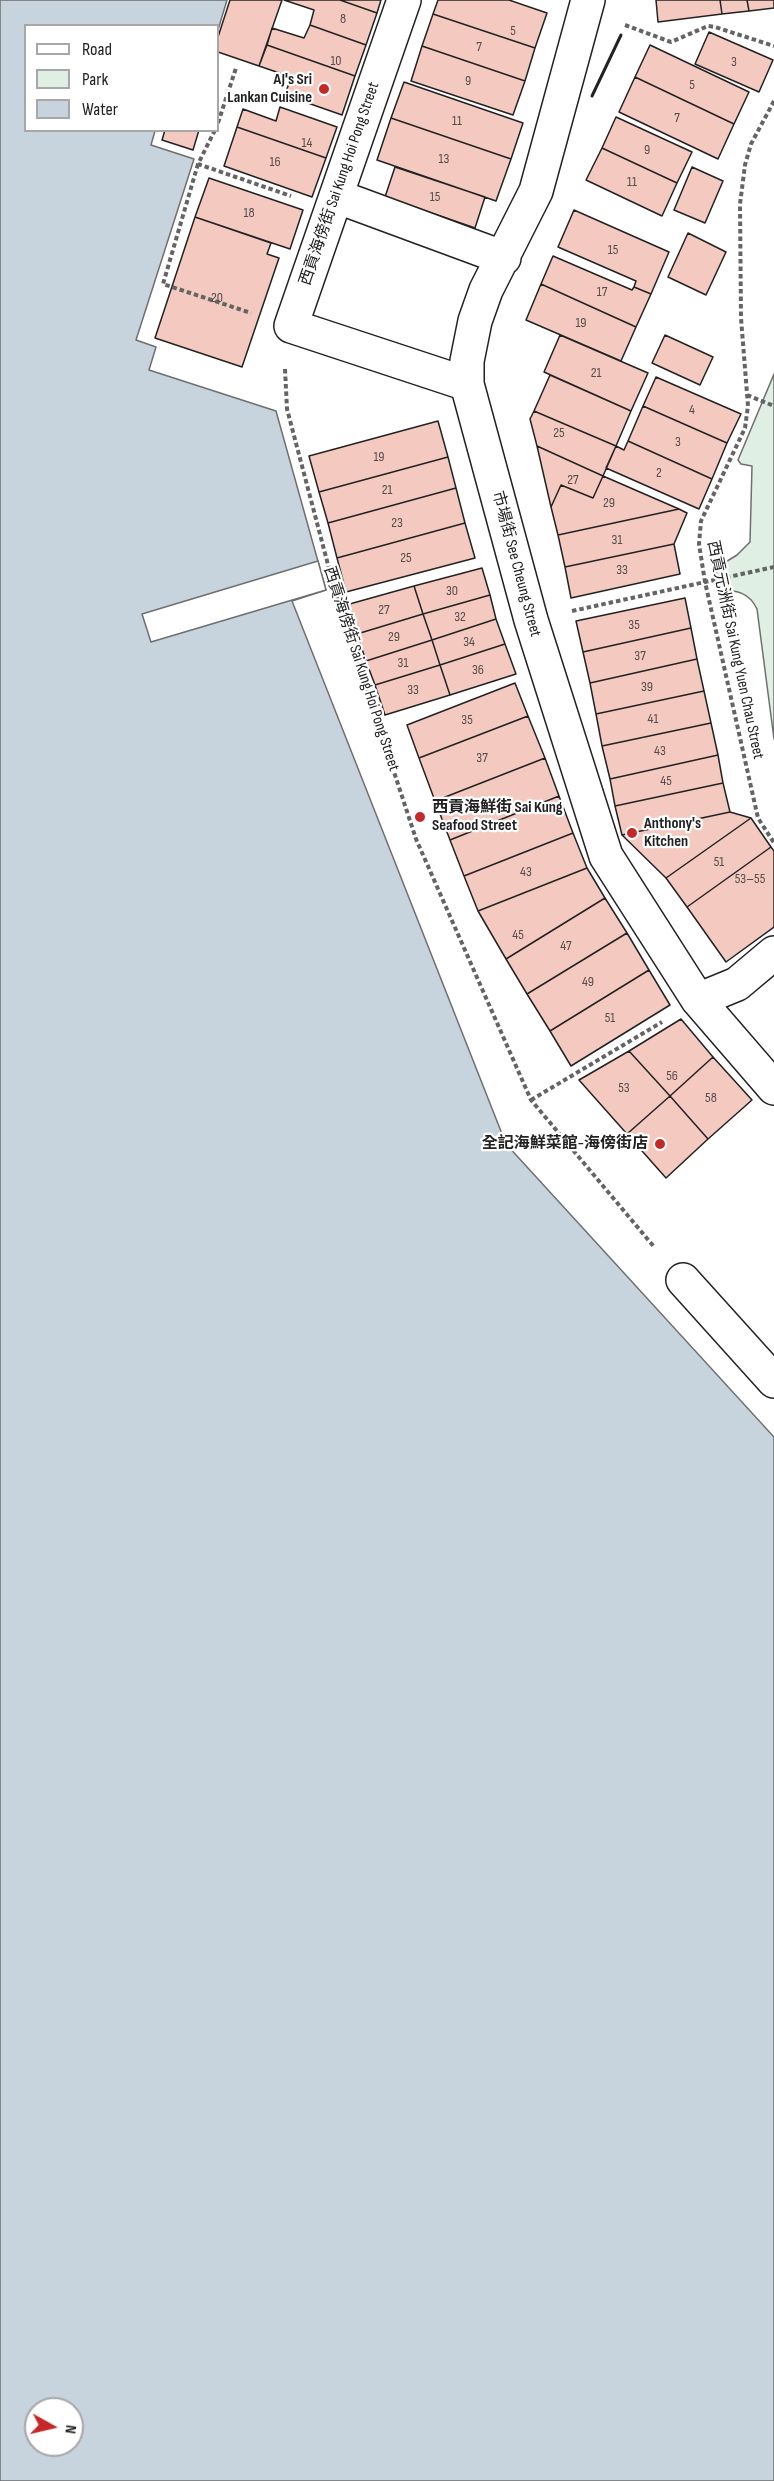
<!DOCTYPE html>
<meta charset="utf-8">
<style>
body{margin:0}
#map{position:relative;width:774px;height:2481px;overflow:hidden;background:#fff;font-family:"Sofia Sans Condensed",sans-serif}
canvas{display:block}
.legend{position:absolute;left:24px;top:24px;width:195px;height:108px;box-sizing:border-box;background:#fff;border:2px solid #a7a7a7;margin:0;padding:8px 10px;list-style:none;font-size:18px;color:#222}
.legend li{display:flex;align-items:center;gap:12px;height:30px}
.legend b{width:30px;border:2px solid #a7a7a7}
.north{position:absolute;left:24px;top:2397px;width:60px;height:60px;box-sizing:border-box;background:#fff;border:2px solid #a7a7a7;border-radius:50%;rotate:98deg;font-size:16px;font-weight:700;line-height:24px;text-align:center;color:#222}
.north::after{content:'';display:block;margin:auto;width:21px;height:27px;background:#c62828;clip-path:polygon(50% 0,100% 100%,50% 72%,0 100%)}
</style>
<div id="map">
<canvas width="774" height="2481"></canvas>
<ul class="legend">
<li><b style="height:8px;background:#fff"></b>Road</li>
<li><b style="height:16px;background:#e0efe3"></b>Park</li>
<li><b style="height:16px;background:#c7d3dd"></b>Water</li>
</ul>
<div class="north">N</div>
</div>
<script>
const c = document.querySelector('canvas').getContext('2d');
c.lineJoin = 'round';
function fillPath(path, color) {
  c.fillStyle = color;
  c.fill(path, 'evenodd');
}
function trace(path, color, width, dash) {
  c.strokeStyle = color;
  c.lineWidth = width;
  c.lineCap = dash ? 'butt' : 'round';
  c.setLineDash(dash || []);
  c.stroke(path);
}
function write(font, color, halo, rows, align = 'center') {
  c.font = font + ' "Sofia Sans Condensed","Noto Sans TC",sans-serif';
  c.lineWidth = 4.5;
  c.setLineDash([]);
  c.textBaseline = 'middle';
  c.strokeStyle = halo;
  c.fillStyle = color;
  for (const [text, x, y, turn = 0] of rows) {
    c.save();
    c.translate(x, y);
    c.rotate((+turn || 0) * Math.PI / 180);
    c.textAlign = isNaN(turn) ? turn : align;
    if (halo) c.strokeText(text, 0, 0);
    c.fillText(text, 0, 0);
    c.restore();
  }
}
const green = new Path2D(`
 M774,374V739L757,609C749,592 736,590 718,590L716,568L737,555L750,542L752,466L741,464L738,460Z`);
const water = new Path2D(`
 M0,0H227L218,30V26H26V130L155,131L151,145L194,159L136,340L156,347L149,370L276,411L326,590L292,601L506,1144L774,1437V2481H0ZM36,2409H72V2445H36Z`);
const pier = new Path2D(`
 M318,561L326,590L151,642L142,614Z`);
const building = new Path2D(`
 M230,0H282L259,66L218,52V37Z
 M284,0H340L377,13L366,45L310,25L314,10Z
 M340,0H381L377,13Z
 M438,0H509L547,13L535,48L433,14Z
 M656,0H720L722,14L658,22Z
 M720,0H747L749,11L722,14Z
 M747,0H774V8L749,11Z
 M433,14L535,48L525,81L422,46Z
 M310,25L366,45L355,76L267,45L272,28L304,38Z
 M709,32L773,60L759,92L695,64Z
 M267,45L355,76L342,115L285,95L291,77L259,66Z
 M650,45L749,92L734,124L635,77Z
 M422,46L525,81L513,115L411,81Z
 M635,77L734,124L718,159L619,112Z
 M404,82L523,123L511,159L391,118Z
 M280,107L337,127L326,158L237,127L243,109L276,121Z
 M616,117L692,152L677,183L602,148Z
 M391,118L511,159L496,201L377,160Z
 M237,127L326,158L312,197L224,166Z
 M165,130H199L193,150L162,140Z
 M602,148L677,183L662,216L586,180Z
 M395,167L485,197L475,228L385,197Z
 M692,167L723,181L705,223L674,210Z
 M209,178L303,210L290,249L195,217Z
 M574,210L669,252L651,294L634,287L636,281L558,247Z
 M195,217L271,243L267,254L279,258L242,367L155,338Z
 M688,233L726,252L706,295L668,277Z
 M553,256L632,290L634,287L651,294L636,327L541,284Z
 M541,284L636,327L621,361L526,320Z
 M560,335L648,373L631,411L544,372Z
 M665,335L713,357L700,385L652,363Z
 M550,375L631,411L616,446L534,411Z
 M656,377L741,414L727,443L643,406Z
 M643,406L727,443L712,479L628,441Z
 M534,411L616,446L603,476L537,446L530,419Z
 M438,421L448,457L319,492L309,456Z
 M628,441L712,479L699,509L606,468L616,446L624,450Z
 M537,446L603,476L593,498L561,485L551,507Z
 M448,457L456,488L328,523L319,492Z
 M603,476L679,509L558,535L551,507L561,485L593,498Z
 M456,488L465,523L337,558L328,523Z
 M679,509L687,513L674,544L565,567L558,535Z
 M465,523L475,558L346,592L337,558Z
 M674,544L680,574L571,598L565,567Z
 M482,568L490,595L423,614L414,586Z
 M414,586L423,614L357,634L346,605Z
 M490,595L496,619L432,640L423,614Z
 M685,598L691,628L583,652L576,621Z
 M423,614L432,640L366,661L357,634Z
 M496,619L505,644L440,665L432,640Z
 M691,628L697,659L590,683L583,652Z
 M432,640L440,665L375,685L366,661Z
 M505,644L516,674L450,695L440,665Z
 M697,659L704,691L596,714L590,683Z
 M440,665L450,695L385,715L375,685Z
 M515,683L528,716L419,758L407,725Z
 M704,691L711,723L602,746L596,714Z
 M528,716L545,758L435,801L419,758Z
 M711,723L718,755L610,779L602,746Z
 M718,755L723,783L615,806L610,779Z
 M545,758L559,796L450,840L435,801Z
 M723,783L730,812L622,835L615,806Z
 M559,796L573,833L464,876L450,840Z
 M730,812L751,818L666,878L622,835Z
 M751,818L771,847L687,907L666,878Z
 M573,833L587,868L478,911L464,876Z
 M771,847L774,851V927L726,962L687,907Z
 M587,868L605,898L506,959L478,911Z
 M605,898L627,933L527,994L506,959Z
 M627,933L649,970L550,1031L527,994Z
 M649,970L670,1005L571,1066L550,1031Z
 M681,1019L713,1057L670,1096L629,1051Z
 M629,1051L670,1096L627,1134L579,1080Z
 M713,1057L752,1100L708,1139L670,1096Z
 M670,1096L708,1139L666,1178L627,1134Z`);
const path = new Path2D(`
 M625,25L671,42L708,26L715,27L774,46
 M774,101L751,144L745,165L740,204L741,318L748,406L745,428L701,521L699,544L705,582L758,818L774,843
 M218,123L236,68
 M215,130L198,164L291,196
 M198,164L163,284L251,313
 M285,369L287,409L336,595L416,839L531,1100L655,1248
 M747,395L774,406
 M572,611L774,567
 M531,1100L662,1022`);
const minor = new Path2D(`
 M404,0L291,326L467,384
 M588,0L536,191L486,290L475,321L467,361V384L531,620L606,856L698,1000L774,1088
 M336,196L504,258
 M698,1000L737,984L774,953
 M683,1280L774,1381`);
const wall = new Path2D(`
 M592,96L621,35`);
const markers = [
 [324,89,6,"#c62828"],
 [420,817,6,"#c62828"],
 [632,833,6,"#c62828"],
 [660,1144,6,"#c62828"]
];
const numberNames = [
 ["8",343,19],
 ["5",513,31],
 ["7",479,47],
 ["10",336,61],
 ["3",734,62],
 ["9",468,81],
 ["5",692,85],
 ["7",677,118],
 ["11",457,121],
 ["14",307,143],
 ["9",647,150],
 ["13",444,159],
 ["16",275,162],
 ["11",632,182],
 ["15",435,197],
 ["18",249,213],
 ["15",613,250],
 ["17",602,292],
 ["20",217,298],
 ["19",581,323],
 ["21",596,373],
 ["4",692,410],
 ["25",559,433],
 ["3",678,442],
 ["19",379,457],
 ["2",659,473],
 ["27",573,480],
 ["21",387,490],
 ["29",609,503],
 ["23",397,523],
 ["31",617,540],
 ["25",406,558],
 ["33",622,570],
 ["30",452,591],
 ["27",384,610],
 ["32",460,617],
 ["35",634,625],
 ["29",394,637],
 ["34",469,642],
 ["37",640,656],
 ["31",403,663],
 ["36",478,670],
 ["39",647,687],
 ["33",413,690],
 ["41",653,719],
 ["35",467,720],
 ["43",660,751],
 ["37",482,758],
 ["45",666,781],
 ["51",719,862],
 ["43",526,872],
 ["53–55",750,879],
 ["45",518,935],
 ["47",566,946],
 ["49",588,982],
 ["51",610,1018],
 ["56",672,1076],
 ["53",624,1088],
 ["58",711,1098]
];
const poiNames = [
 ["AJ's Sri",312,80],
 ["Lankan Cuisine",312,98],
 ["西貢海鮮街 Sai Kung",432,808,"left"],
 ["Seafood Street",432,826,"left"],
 ["Anthony's",644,824,"left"],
 ["Kitchen",644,842,"left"],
 ["全記海鮮菜館-海傍街店",648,1144]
];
const streetNames = [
 ["西貢海傍街 Sai Kung Hoi Pong Street",340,184,-71],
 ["市場街 See Cheung Street",516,564,75],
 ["西貢元洲街 Sai Kung Yuen Chau Street",735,650,78],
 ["西貢海傍街 Sai Kung Hoi Pong Street",361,669,72]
];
fillPath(green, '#e0efe3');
trace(green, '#6f6f6f', 1.5);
fillPath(water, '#c7d3dd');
trace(water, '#6f6f6f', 1.5);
fillPath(pier, '#fff');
trace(pier, '#6f6f6f', 1.5);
fillPath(building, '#f3c9c0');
trace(building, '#222', 1.5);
trace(minor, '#222', 36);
trace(path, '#646464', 4, [4.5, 3]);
trace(minor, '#fff', 33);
trace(wall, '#222', 3);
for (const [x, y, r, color] of markers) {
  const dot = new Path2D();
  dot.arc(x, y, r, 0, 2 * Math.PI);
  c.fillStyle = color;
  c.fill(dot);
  trace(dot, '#fff', 2);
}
write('14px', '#564c4a', null, numberNames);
write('bold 16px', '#222', '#fff', poiNames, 'right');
write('16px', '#222', '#fff', streetNames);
</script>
